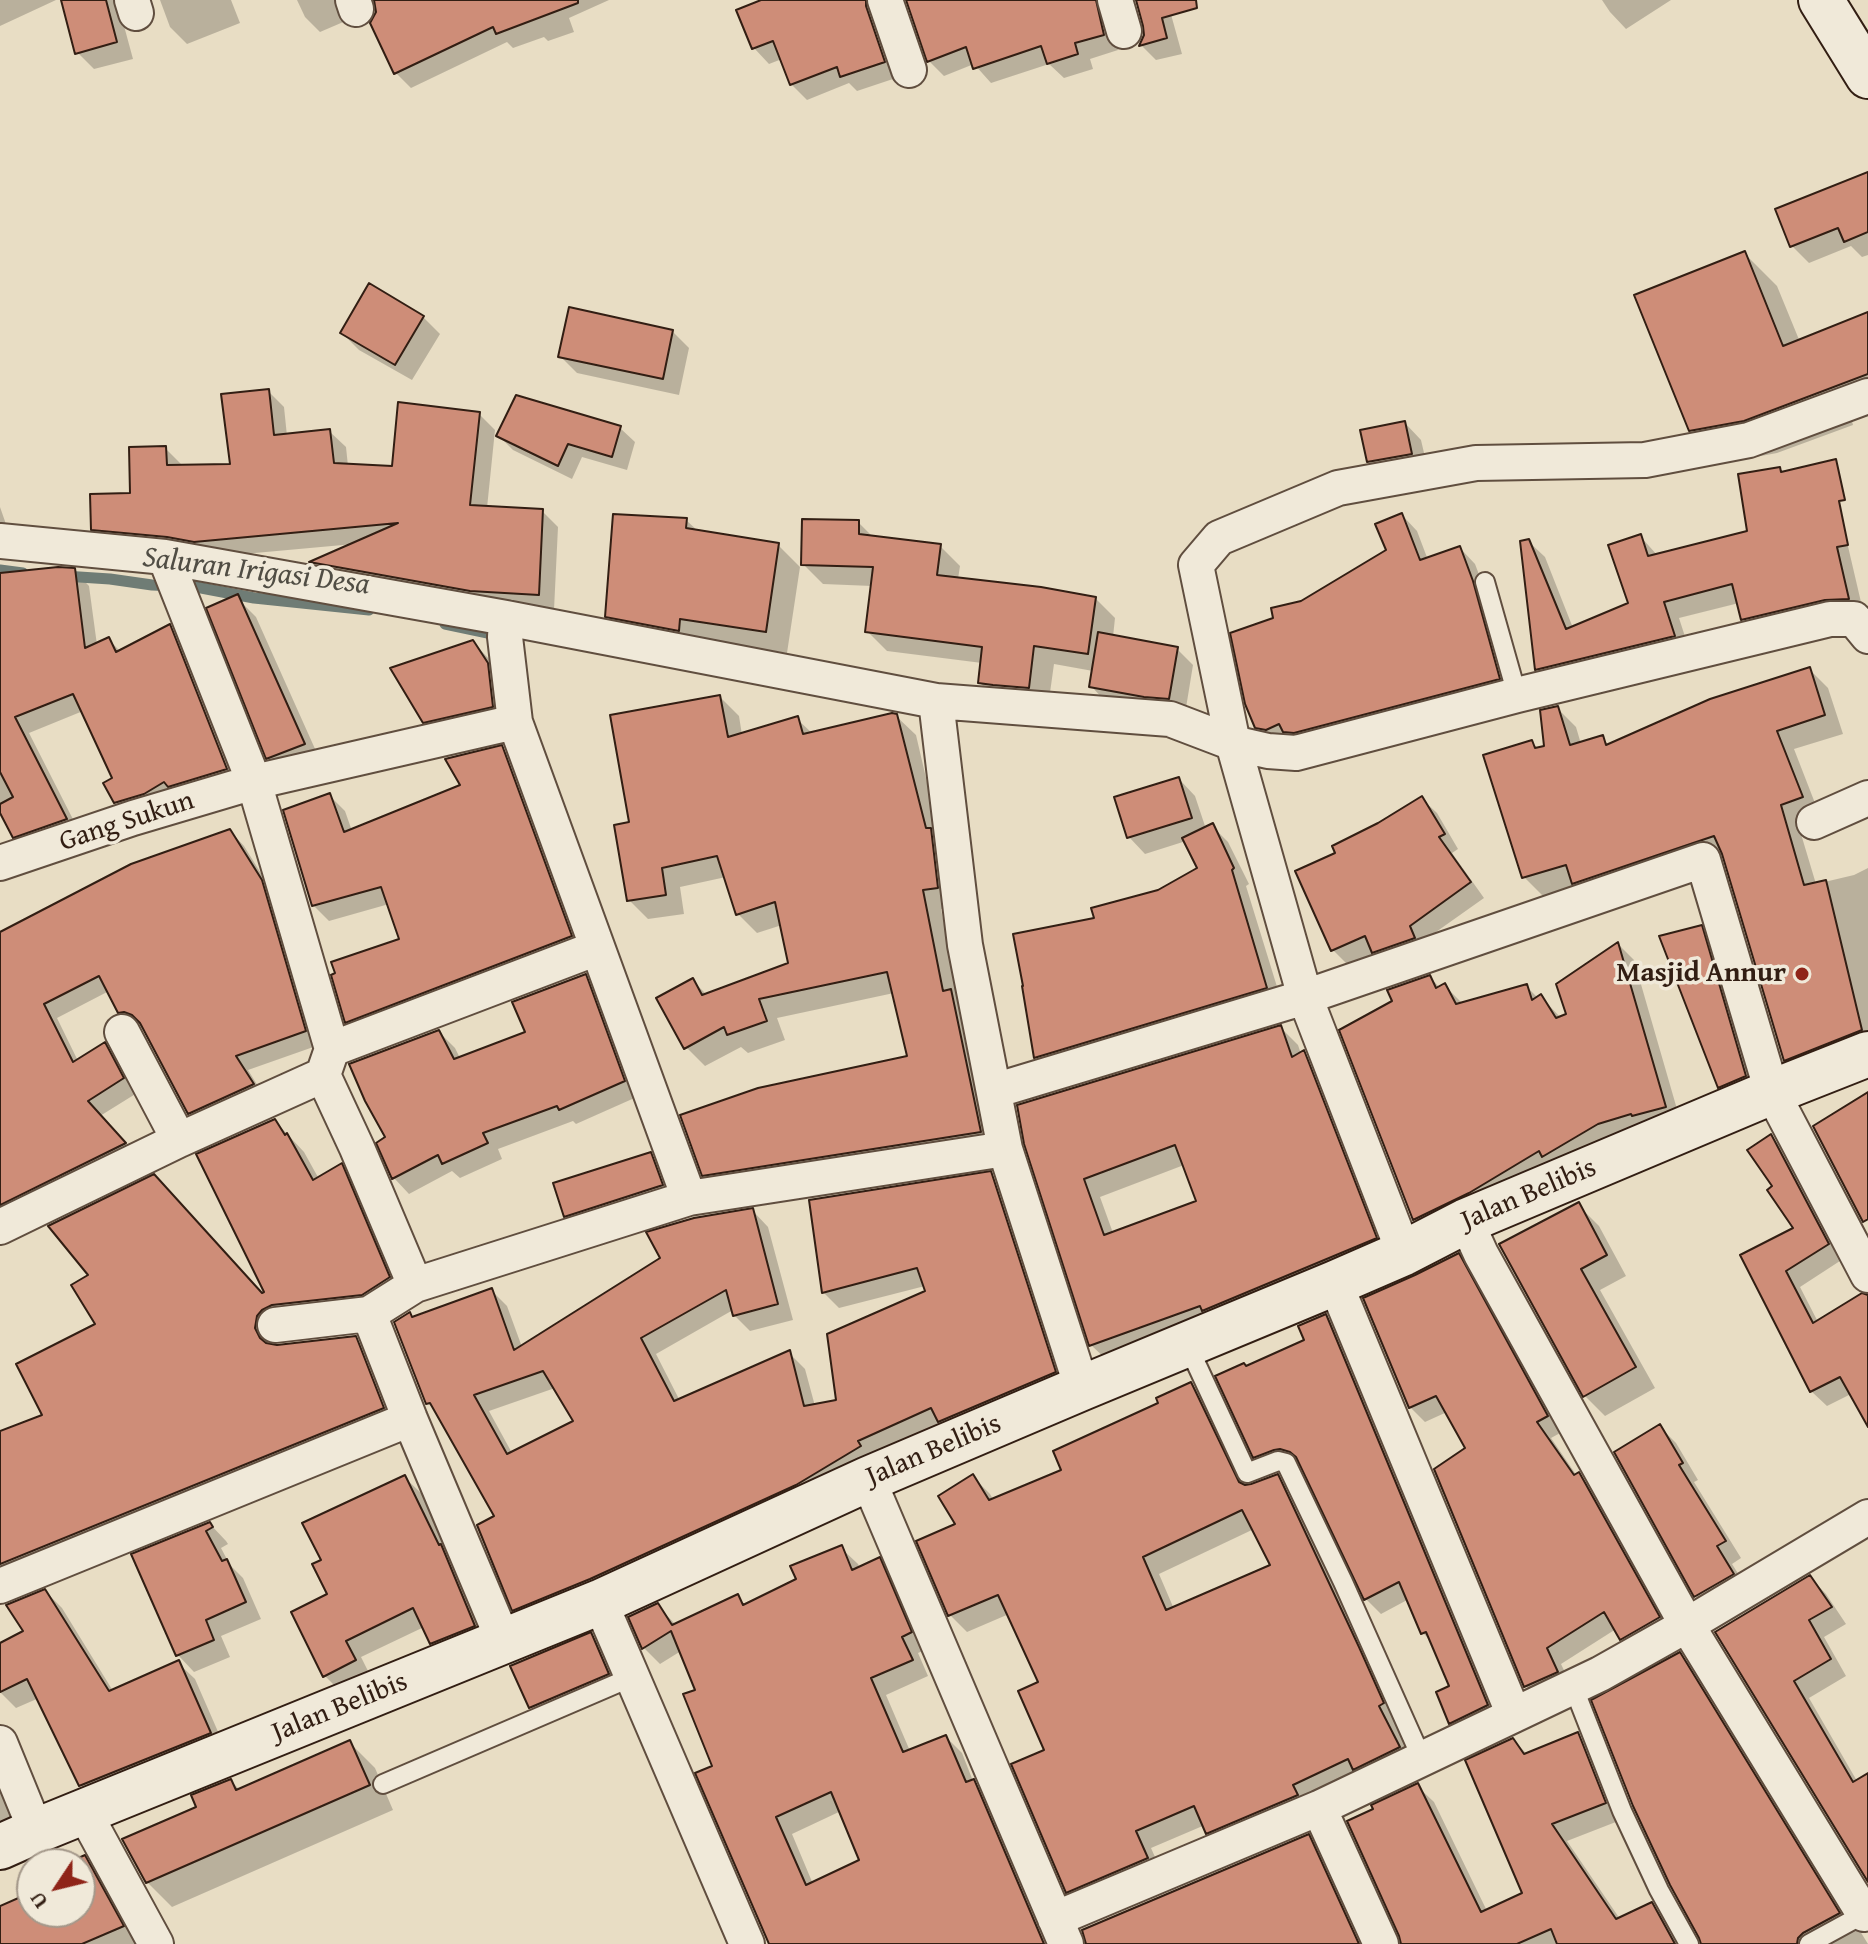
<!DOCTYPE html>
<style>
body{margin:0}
#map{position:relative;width:1868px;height:1944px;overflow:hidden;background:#e8ddc4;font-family:"Gentium Book Plus",serif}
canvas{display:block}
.north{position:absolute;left:16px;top:1848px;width:80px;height:80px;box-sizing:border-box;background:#f0e9d9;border:2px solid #a4988a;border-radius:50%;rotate:235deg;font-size:22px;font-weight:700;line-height:32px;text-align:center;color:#321e13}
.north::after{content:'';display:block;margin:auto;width:28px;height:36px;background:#8f2418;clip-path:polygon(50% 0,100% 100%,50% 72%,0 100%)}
</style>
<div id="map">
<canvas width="1868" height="1944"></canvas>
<div class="north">U</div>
</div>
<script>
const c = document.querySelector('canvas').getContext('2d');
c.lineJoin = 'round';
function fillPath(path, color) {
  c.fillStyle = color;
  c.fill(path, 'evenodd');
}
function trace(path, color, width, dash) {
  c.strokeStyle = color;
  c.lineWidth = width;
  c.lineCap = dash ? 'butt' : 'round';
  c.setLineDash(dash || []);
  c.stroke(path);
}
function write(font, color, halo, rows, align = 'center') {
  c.font = font + ' "Gentium Book Plus",serif';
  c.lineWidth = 7;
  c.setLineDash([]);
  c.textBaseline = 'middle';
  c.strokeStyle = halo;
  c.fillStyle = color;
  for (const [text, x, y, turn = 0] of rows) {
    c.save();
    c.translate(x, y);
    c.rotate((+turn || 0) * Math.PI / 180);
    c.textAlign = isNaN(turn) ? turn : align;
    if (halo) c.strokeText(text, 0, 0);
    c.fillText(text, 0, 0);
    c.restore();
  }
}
const shadow = new Path2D(`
 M0,0H56L0,26Z
 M63,0H117L133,59L94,69L77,52Z
 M160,0H231L240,23L187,44L170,27Z
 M297,0H356L348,20L320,32L305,17Z
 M376,0H609L569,18L574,32L548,41L544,37L513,48L507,42L411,88L396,73L377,14Z
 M767,0H889L899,77L857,91L849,83L807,100L791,84L782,59L769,64L754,48Z
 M908,0H1118L1110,23L1118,50L1090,59L1093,69L1064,78L1049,64L991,83L974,64L944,76L929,61Z
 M1138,0H1167L1182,54L1156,60L1141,45L1146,35Z
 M1602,0H1671L1626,29L1610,12Z
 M1868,174V255L1862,257L1851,246L1809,263L1792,246Z
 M1744,253L1777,286L1800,342L1868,314V411L1844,387L1853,425L1777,453L1724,463L1691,430Z
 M423,317L440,334L412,380L359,350L342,333Z
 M672,331L689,348L679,395L577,373L561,357Z
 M268,391L284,407L287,436L329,431L346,447L348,466L394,468L479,414L495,430L487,508L542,511L558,527L554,610L327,578L312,563L354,544L211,557L109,545L93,529L132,495L165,448L181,464V466H232Z
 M1405,423L1421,440L1428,470L1385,478L1369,461Z
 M620,428L635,442L627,470L582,457L572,479L513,450L499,436Z
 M1780,469L1784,473L1833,482L1864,615L1759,635L1743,619L1739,603L1679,618L1690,652L1553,685L1537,669L1528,541L1545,557L1573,628L1630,604L1640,536L1658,556L1750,532Z
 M0,507L7,527L0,529Z
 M1402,515L1417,531L1428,560L1460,548L1475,564L1488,598L1514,694L1273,742L1257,726L1276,619L1388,551Z
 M686,520L699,532L778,545L800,567L787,653L701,639L629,638L607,616Z
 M858,522L873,537L940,546L960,566L958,579L1095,598L1115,618L1113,637L1177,649L1193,665L1185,714L1107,703L1091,686L1093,671L1054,664L1048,707L1000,703L980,683L982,663L887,651L867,631L872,586L823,584L803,564Z
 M74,570L89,586L97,645L109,640L121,652L170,626L185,641L241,784L131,817L116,802L115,779L83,711L29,733L81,835L30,852L14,836L0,809V602Z
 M239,600L256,617L320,760L285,774L268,758Z
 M473,642L489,659L504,682L509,723L441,738L424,721Z
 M1809,669L1828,688L1843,734L1794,749L1820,816L1798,824L1816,884L1854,875L1868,868V1054L1804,1078L1785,1060L1725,857L1592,902L1576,886L1543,896L1524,877L1531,742L1539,749L1546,747L1557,708L1576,727L1581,744L1602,738L1609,745Z
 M720,697L739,716L742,735L797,719L813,734L896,716L916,735L956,907L941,909L959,1000L999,1151L723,1194L704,1175L909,1058L894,993L777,1018L785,1040L748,1053L741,1047L705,1066L686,1047L693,981L707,995L791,964L782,925L757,933L738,914L726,877L680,887L684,914L648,919L629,900L632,824Z
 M502,748L517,763L586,952L362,1037L347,1022L402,940L389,904L329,921L313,905L330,796L345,811L352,831L463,786Z
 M1179,779L1195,796L1206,829L1212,826L1228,842L1249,884L1246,886L1282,1003L1052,1073L1036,1057L1097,920L1158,892L1199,869L1186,841L1145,854L1129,837Z
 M1422,799L1437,813L1458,849L1452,853L1484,898L1388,966L1374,953L1348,965L1333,950L1298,872L1337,854Z
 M230,831L244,846L275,896L319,1045L248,1070L266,1099L204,1127L190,1113L144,1027L135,1026L120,1012L109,991L57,1018L78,1061L104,1044L118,1059L137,1093L100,1116L139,1158L0,1227V934Z
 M1701,927L1715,942L1759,1090L1734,1101L1720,1086Z
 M1618,944L1634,960L1681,1123L1431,1236L1415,1219L1394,1002L1430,977L1440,988L1445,986L1463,1004L1527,987L1538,998L1541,997L1561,1018L1568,1015Z
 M585,976L601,992L639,1096L576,1124L573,1121L498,1149L502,1159L460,1178L452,1171L409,1194L394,1178L388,1138L439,1032L455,1048L460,1058L527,1033Z
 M1280,1027L1298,1045L1301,1054L1304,1053L1321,1070L1393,1255L1109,1362L1091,1345L1026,1144ZM1184,1165L1198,1202L1113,1233L1100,1197Z
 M275,1121L304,1152L319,1179L341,1166L358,1182L405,1294L273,1334L271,1346L355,1338L372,1355L400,1425L0,1583V1433L45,1416L267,1293Z
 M1771,1136L1786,1151L1843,1259L1800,1287L1818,1322L1868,1297V1423L1851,1394L1827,1406L1811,1391L1743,1256L1796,1229L1775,1187Z
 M650,1154L667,1171L678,1202L583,1232L566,1216Z
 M990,1174L1007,1190L1071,1388L530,1625L514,1609L497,1517L439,1415L428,1403L410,1314L414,1318L491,1290L507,1306L522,1347L752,1210L768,1227L793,1320L750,1331L734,1315L733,1310L656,1354L680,1401L789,1353L805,1369L815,1406L838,1401L927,1292L925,1286L839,1308L823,1292ZM555,1388L576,1421L512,1453L489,1411Z
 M1578,1205L1599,1226L1626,1276L1600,1290L1655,1388L1605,1416L1585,1396Z
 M1458,1255L1473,1271L1562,1432L1551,1438L1577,1476L1579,1475L1594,1490L1674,1633L1636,1654L1621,1639L1616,1629L1561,1664L1572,1687L1541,1701L1526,1686L1467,1448L1447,1412L1425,1422L1410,1407Z
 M1326,1316L1341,1331L1502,1721L1466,1738L1451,1723L1452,1687L1433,1643L1423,1633L1409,1599L1381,1614L1366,1599L1302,1465L1290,1464L1270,1472L1255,1457L1246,1368L1307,1341Z
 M1191,1384L1208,1401L1249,1486L1277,1476L1294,1493L1400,1720L1395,1723L1415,1764L1225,1850L1208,1833L1205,1825L1151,1848L1163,1875L1084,1908L1068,1892L1046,1751L1041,1683L1009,1614L967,1632L950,1615L919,1542L958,1525L973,1477L990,1494L994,1501L1064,1472ZM1254,1529L1273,1566L1174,1609L1159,1574Z
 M1660,1427L1676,1443L1698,1480L1694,1482L1741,1558L1732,1564L1749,1591L1713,1612L1696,1596L1616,1452Z
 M404,1477L421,1493L490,1642L448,1659L432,1643L424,1627L361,1657L371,1677L341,1692L325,1676L330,1594L323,1561Z
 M210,1524L226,1541L228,1544L221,1548L230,1565L243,1578L261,1619L221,1636L230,1657L194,1672L178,1655L134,1555Z
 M841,1548L858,1564L860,1568L879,1560L896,1576L927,1649L918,1653L928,1676L886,1695L910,1751L946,1737L962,1753L973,1781L990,1798L1052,1944H771L715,1767L698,1691L681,1651L660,1664L644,1648L657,1605L676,1625L737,1597L746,1606L798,1580ZM841,1811L862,1861L813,1884L792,1834Z
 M1810,1577L1826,1594L1846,1624L1824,1637L1846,1676L1809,1698L1857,1781L1868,1775V1878L1717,1632Z
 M45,1591L62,1608L113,1691L178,1663L195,1679L226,1750L98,1802L81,1785L39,1698L16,1708L0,1692V1645L26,1632Z
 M591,1635L607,1651L624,1690L547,1724L530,1707Z
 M1680,1654L1706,1681L1868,1944H1703Z
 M1578,1735L1594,1751L1621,1820L1567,1841L1620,1919L1652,1905L1668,1921L1681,1944H1403L1417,1786L1434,1802L1487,1911L1525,1894L1513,1740L1527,1754Z
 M350,1743L375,1768L393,1810L172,1907L147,1882L199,1808L231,1781L240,1790Z
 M0,1789L10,1799L24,1833L0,1846Z
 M1308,1836L1325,1853L1366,1944H1087Z
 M84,1858L101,1875L139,1944H0V1909L32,1894V1912H80V1864H70Z`);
const stream = new Path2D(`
 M0,570L23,573
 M64,576L110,579L152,585L196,587L254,598L369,610
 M445,624L502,636`);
const building = new Path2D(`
 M61,0H106L117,42L75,54Z
 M374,0H578V3L496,34L493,27L394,74L370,23L376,12Z
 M761,0H866V6L885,62L840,77L837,67L790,85L773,41L752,49L736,10Z
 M906,0H1096L1104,35L1075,43L1078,54L1047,64L1041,46L973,69L966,47L927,62Z
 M1136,0H1196L1197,8L1162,18L1167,38L1139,46L1144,35L1143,26Z
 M1868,172V232L1844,242L1838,228L1790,247L1775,209Z
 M1745,251L1783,346L1868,312V374L1744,421L1689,431L1634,295Z
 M369,283L424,316L395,365L340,333Z
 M569,307L673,330L663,379L558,357Z
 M269,389L274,435L330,429L334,463L392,466L398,402L480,412L470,505L543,509L539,595L470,591L309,562L398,523L194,542L167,537L91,530L90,494L130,493L129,447L166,446L167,465L230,464L221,394Z
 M516,395L621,426L612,457L568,444L558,466L496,436Z
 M1405,421L1412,454L1367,462L1360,430Z
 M1836,459L1845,500L1839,501L1848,545L1837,547L1849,599L1825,600L1741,620L1732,584L1664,602L1675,636L1535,670L1520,541L1529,539L1566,629L1628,603L1608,545L1641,534L1648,556L1747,531L1738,474L1780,467L1781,472Z
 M1402,513L1420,560L1460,546L1473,581L1500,679L1294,733L1283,732L1279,724L1266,730L1255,728L1245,704L1230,633L1273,618L1271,608L1301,601L1386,550L1375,524Z
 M613,514L687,518L686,528L779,543L766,632L680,619L679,631L605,617Z
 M802,519L859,520V534L941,544L937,575L1041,587L1096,597L1088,654L1034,646L1029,688L993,685L978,683L982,647L865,632L873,567L801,565Z
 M58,567L75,568L85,648L109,637L116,652L170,624L227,769L168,787L164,782L144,794L114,803L103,783L112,778L73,694L15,717L67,819L13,838L0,813V804L13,797L0,772V573Z
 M238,594L305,744L266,759L206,608Z
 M1098,632L1178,647L1169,699L1144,697L1089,687Z
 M473,640L488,663L493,707L423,723L390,668Z
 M1810,667L1825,715L1777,731L1803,797L1781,805L1804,885L1826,880L1862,1030L1784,1061L1722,854L1714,836L1572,884L1566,865L1522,878L1483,755L1532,740L1535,748L1544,746L1540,710L1558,706L1570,745L1603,735L1606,745L1710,699Z
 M720,695L728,737L798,716L803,734L892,713L897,714L926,828H931L938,888L923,890L943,991L951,989L981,1132L702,1176L680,1115L758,1088L907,1056L887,972L759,999L767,1021L727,1035L724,1027L684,1049L656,998L693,978L702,995L788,963L775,902L736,915L717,856L662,868L666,895L627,901L614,825L629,822L610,715Z
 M502,745L572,936L345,1023L331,975L335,973L331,962L399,939L381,887L312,906L283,810L330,793L344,832L460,785L445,759Z
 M1179,777L1192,818L1127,838L1114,797Z
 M1422,796L1445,834L1439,837L1471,882L1410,926L1415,938L1372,953L1365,936L1331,951L1295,871L1335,853L1332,846L1378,823Z
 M1213,823L1234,868L1232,870L1267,988L1034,1058L1022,986H1023L1013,934L1094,918L1091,908L1158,890L1197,868L1182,838Z
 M230,829L262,880L306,1031L236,1056L254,1084L188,1114L140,1023L132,1015L124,1012L118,1013L99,976L44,1004L73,1062L105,1042L124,1078L88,1101L126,1143L0,1205V932L131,864Z
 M1702,925L1746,1076L1718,1088L1659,936Z
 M1618,942L1666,1107L1632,1116L1631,1114L1598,1124L1542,1157L1539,1151L1469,1193L1413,1220L1339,1030L1392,1001L1387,990L1430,975L1436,988L1445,983L1456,1004L1527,984L1532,1000L1541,994L1556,1018L1566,1014L1556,984Z
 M586,974L625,1081L559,1110L557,1106L483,1133L488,1143L442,1164L438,1155L392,1179L376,1143L385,1137L365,1101L349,1064L439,1030L454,1059L525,1032L512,1002Z
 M1281,1025L1292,1057L1304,1050L1377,1238L1202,1311L1200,1306L1089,1346L1024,1144L1017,1105ZM1175,1145L1196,1201L1104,1235L1084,1179Z
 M1868,1092V1219L1863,1222L1813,1126Z
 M275,1119L285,1135L287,1133L313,1180L342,1163L390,1277L362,1295L272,1305L262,1310L257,1316L255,1328L260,1338L266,1343L277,1345L356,1336L384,1408L0,1564V1431L42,1415L16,1364L95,1324L71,1285L88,1275L48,1226L154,1174L262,1293L264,1292L196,1154Z
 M1771,1134L1829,1244L1786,1271L1813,1323L1862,1293L1868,1295V1427L1840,1377L1810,1392L1740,1255L1793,1228L1767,1190L1772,1186L1747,1150Z
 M651,1152L663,1185L564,1217L553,1183Z
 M991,1171L1056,1372L938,1422L931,1408L858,1441L861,1446L796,1485L590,1579L512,1611L477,1525L494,1516L430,1403L426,1404L394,1322L410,1312L412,1317L492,1288L514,1350L660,1258L646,1232L694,1218L753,1208L778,1304L733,1316L726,1290L641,1338L674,1401L790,1350L804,1406L836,1400L827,1334L925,1291L917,1268L822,1293L809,1200ZM543,1371L573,1421L507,1454L474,1395Z
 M1579,1202L1607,1255L1581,1269L1636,1367L1583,1397L1499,1244Z
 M1459,1253L1548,1416L1537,1422L1574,1475L1579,1472L1660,1617L1620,1640L1604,1612L1547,1648L1558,1672L1524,1687L1434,1469L1465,1448L1436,1396L1409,1408L1363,1298L1415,1275Z
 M1326,1314L1488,1705L1449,1724L1436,1692L1449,1686L1426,1632L1421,1634L1399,1582L1364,1600L1296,1457L1290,1452L1280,1449L1274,1450L1253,1458L1215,1376L1244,1363L1246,1366L1304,1340L1298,1326Z
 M1191,1382L1239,1482L1245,1485L1251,1484L1278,1474L1359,1647L1384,1703L1379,1706L1400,1747L1353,1770L1348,1759L1293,1785L1298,1795L1206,1834L1194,1806L1136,1831L1148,1858L1066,1893L1011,1764L1044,1750L1018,1691L1038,1682L998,1595L948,1616L916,1541L955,1524L938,1496L973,1474L989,1500L1061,1470L1053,1451L1158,1403L1156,1398ZM1242,1510L1270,1565L1166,1610L1143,1557Z
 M1660,1424L1683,1463L1679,1465L1726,1541L1717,1546L1734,1574L1694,1597L1614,1452Z
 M405,1475L439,1545L441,1544L475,1626L430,1644L413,1608L346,1641L356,1660L323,1677L291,1612L327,1594L312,1564L321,1560L302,1523Z
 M210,1522L213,1527L206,1531L222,1561L227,1559L246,1602L206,1620L214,1640L176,1656L131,1554Z
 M842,1545L852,1570L880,1557L912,1632L902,1637L913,1660L871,1678L903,1752L946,1735L966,1782L974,1779L1044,1944H769L695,1773L712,1766L683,1694L695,1690L671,1631L642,1649L628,1617L658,1603L672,1625L738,1594L743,1605L796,1579L790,1566ZM831,1792L859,1860L806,1885L776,1817Z
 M1810,1575L1832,1607L1809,1620L1831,1659L1794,1681L1853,1782L1868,1773V1882L1715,1632Z
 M45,1589L109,1691L179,1660L211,1733L79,1786L27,1679L0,1692V1643L23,1631L6,1605Z
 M591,1632L609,1674L529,1708L510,1666Z
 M1680,1652L1840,1913L1803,1933L1798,1938L1797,1944H1701L1699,1938L1670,1885L1633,1806L1591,1700Z
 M1578,1732L1606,1803L1552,1824L1616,1919L1652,1902L1675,1944H1557L1551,1929L1517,1944H1401L1399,1936L1347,1821L1373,1809L1371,1805L1418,1783L1481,1912L1522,1893L1465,1760L1513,1738L1524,1754Z
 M350,1740L370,1785L146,1883L122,1839L196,1807L191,1795L231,1779L236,1790Z
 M1309,1834L1359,1944H1086L1082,1930Z
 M85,1855L124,1926L82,1944H0V1906L32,1892V1912H80V1864H65Z`);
const lane = new Path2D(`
 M1485,582L1517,695
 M1187,1344L1247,1473L1278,1461L1286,1463L1343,1582L1422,1759
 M1573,1686L1622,1811L1659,1890L1689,1944
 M383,1784L632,1677
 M1809,1944L1864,1914`);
const street = new Path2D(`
 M132,0L136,13
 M353,0L356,9
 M885,0L909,70
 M1115,0L1124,31
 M0,541L165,557L506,618L936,701L1170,719L1233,743L1268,751L1296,753L1517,695L1830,619H1854L1868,636
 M165,557L254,782L332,1049L323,1075L357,1148L415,1285
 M506,618L505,637L515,722
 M936,701L965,945L1005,1149L1082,1388
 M1814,822L1868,798
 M0,863L133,818L254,782L515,722L689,1198L1005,1149
 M122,1032L179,1140
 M332,1049L597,948
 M994,1091L1305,997L1703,860L1772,1092L1868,1275
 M1466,1221L1481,1254L1687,1625L1864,1914
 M0,1227L179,1140L323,1075
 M1404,1253L1305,997L1233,743L1196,565L1219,538L1338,488L1476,463L1645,460L1749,440L1868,396
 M1335,1283L1514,1715
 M369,1314L410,1419L504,1642
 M275,1325L369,1314L415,1285L689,1198
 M868,1479L1066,1944
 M0,1586L410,1419
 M600,1602L747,1944
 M0,1743L36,1831
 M1319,1808L1381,1944
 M84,1812L156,1944
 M1055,1919L1319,1808L1600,1674L1687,1625L1868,1517`);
const secondary = new Path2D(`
 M1821,0L1868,76
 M0,1847L36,1831L600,1602L868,1479L1082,1388L1335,1283L1404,1253L1466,1221L1772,1092L1868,1054`);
const markers = [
 [1802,974,8,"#8f2418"]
];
const streetNames = [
 ["Gang Sukun",127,822,-18],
 ["Jalan Belibis",1529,1195,-23],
 ["Jalan Belibis",934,1451,-23],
 ["Jalan Belibis",340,1708,-22]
];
const poiNames = [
 ["Masjid Annur",1786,974]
];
const waterNames = [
 ["Saluran Irigasi Desa",256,572,7]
];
fillPath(shadow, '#0003');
trace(stream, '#6f7c75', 11);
fillPath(building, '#ce8d78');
trace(building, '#321e13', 2);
trace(lane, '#604e3f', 22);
trace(street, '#604e3f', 38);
trace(secondary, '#321e13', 48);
trace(lane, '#f0e9d9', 18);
trace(street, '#f0e9d9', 34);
trace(secondary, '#f0e9d9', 44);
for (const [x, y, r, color] of markers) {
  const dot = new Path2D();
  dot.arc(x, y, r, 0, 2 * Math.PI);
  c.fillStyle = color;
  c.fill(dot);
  trace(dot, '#f0e9d9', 3);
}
write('28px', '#321e13', '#f0e9d9', streetNames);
write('bold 28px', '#321e13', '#f0e9d9', poiNames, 'right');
write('italic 30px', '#504d44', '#f0e9d9', waterNames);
</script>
